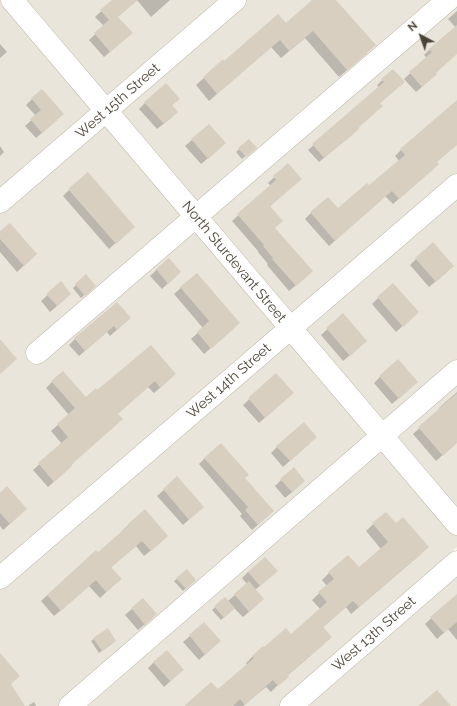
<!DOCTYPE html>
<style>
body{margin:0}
#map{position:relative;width:457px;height:706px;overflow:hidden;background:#f6f3ec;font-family:Raleway,sans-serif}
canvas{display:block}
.north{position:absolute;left:401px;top:16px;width:40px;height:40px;-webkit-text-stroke:3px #fff;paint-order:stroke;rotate:319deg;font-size:11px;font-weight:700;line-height:16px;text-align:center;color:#4b4439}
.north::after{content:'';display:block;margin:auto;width:14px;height:18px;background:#4b4439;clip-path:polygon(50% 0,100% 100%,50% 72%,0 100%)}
</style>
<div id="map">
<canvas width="457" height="706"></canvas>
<div class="north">N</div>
</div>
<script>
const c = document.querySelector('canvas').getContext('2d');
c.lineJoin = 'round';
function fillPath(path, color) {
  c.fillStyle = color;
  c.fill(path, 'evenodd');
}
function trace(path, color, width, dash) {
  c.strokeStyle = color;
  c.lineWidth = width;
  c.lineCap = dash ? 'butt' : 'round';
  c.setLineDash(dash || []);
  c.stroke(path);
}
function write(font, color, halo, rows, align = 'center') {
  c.font = font + ' Raleway,sans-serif';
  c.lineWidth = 4;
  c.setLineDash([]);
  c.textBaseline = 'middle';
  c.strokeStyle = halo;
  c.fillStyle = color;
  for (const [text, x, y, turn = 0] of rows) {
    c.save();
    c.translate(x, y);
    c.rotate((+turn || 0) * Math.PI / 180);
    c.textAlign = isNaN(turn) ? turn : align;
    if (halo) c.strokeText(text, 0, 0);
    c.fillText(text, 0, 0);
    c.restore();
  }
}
const residential = new Path2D(`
 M0,0H457V547L451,552L457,559V706H0Z`);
const shadow = new Path2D(`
 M113,0H115L117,17L125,39L104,57L89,40L104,26L95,17Z
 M137,0H170L151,17Z
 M313,0H335L367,53L339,77L305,38L281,58L271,47L209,101L196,85L223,61L224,62L285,24Z
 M457,11V29L448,19Z
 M0,44L7,52L0,58Z
 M457,46V53L435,73L430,80L416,92L404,79L427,58L424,55L430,49Z
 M393,70L398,87L379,104L353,134L319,162L308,150L379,88L377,85Z
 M32,99L57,120L36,138L25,126L36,116L26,105Z
 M179,99L171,106V118L157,129L139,109L145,103Z
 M457,101V143L436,162L438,164L432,170L393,204L385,196L329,246L305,219L311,213L338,210L369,187L399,161L395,156L401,150Z
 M209,125L219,149L201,164L185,146Z
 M249,140L253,150L242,159L236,152Z
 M0,146L4,152L0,156Z
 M288,164L295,184L269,207L274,228L306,277L289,291L267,265L268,264L258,252V251L232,221L271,186L268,183Z
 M69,190L127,233L109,249L63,196Z
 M0,233L30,260L17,272L0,252Z
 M168,259L174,278L162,289L150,276Z
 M416,259L447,272L429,287L410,265Z
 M197,274L233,329L204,354L191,339L203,328L174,294Z
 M86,276L92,288L81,298L73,288Z
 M61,283L64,300L50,312L41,301Z
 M378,298L412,318L396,332L372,304Z
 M343,315L360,347L343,361L321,335Z
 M130,318L110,336L107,332L79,356L69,345L75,339Z
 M151,346L169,380L154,393L148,387L117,414L65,472L48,487L33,470L62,444L51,431L69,415L46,388L52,382L86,398L97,391Z
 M276,375L286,399L259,423L243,405Z
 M380,377L410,388L392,404L374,383Z
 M457,392V442L436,461L413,434L440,410L439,408Z
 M310,443L283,467L271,453L277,447Z
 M205,458L244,478L266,517L252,530L240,516L242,514L199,464Z
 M177,478L196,513L183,525L157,496Z
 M281,480L298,487L285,498L275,486Z
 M0,494L20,515L3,530L0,526Z
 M145,511L161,542L144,556L136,546L110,568L114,585L100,598L89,586L54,616L41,601L96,551L98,554L123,532L122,531L128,525Z
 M385,513L421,554L351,614L346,607L322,628L324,644L287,676L271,692L266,687L243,706H185L218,690L247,665L246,663L253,656L291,635L321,610L312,600L327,586L322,580L329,573L359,568L381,549L366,531Z
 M248,572L270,577L255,590L257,605L243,617L234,608L221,620L212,610L225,598L228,601L247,584L242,578Z
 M177,579L192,583L183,591L174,581Z
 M457,595V640L448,629L437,639L425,624Z
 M143,599L150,620L138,630L125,615Z
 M204,624L213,647L199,660L183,642Z
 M94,639L112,644L99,653L91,641Z
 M154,662L177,675L164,687L148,668Z
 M34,702L36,706H28Z`);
const building = new Path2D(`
 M112,0H138L118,17L133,33L110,52L94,33L109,20L100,10Z
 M312,0H336L376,45L347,70L313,31L289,51L280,40L217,94L203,77L223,59L224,61L278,14L286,23Z
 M457,25V54L436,73L437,74L422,87L409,72L432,52L429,49Z
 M393,69L405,82L380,103L383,106L358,128L359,129L324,158L312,144L384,82L381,79Z
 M166,83L180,99L172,105L178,112L164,124L144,102Z
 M42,89L64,114L42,133L30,119L41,110L31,98Z
 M457,100V145L437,162L439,164L399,199L392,191L335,241L310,212L328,197L338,208L367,183L369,185L405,155L400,149Z
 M209,124L226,143L208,159L191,139Z
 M249,139L257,148L246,157L238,148Z
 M288,163L302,179L270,206L283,221L275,228L313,271L296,286L272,259L273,258L263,246L264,245L237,214L276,180L273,176Z
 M88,172L135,227L116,244L68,189Z
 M10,223L37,254L24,266L0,239V231Z
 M433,242L454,266L436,282L415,258Z
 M169,258L181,272L168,284L156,269Z
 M197,273L240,323L211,349L197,332L209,321L180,287Z
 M86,274L96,286L85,296L75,284Z
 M61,281L71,294L57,306L46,294Z
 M393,283L419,312L403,327L377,297Z
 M117,302L131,318L117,330L114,326L85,351L74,338Z
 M343,313L367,341L350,356L326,328Z
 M0,339L17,359L0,374Z
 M151,345L176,374L160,388L155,381L118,414L123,419L71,465L72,466L54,482L38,463L68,437L57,424L75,408L51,381L63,371L86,397L96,388L97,390Z
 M398,359L418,382L399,399L379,376Z
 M276,373L294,393L265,418L248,398Z
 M457,393V443L443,456L418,427Z
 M304,422L317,437L290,461L276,446Z
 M221,443L249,475L245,478L274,511L258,525L245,510L248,507L204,458Z
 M294,467L305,481L292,492L280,479Z
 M177,476L204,507L189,520L163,489Z
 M7,486L27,509L10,524L0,513V493Z
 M145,509L168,536L151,551L142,541L111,567L122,579L106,592L96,580L61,611L47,595L96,550L98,552L129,525L128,524Z
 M386,512L396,523L403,517L429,547L359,607L353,601L323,627L332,637L288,675L289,677L278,686L273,680L245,705L240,699L233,706H184L211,682L218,689L254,658L252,656L263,646L264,647L286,628L291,634L327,602L318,592L334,579L328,572L348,555L359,567L388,542L372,523Z
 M265,557L278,571L260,586L248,572Z
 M187,569L196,580L186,589L176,578Z
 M249,581L264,599L249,612L234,594Z
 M457,594V622L444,633L430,617Z
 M225,597L235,608L224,618L214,606Z
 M143,598L157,614L145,625L131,608Z
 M204,622L221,641L205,655L189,635Z
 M108,628L116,641L102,651L93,638Z
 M167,650L184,670L170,681L153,662Z
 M0,653L20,676L11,684L25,706H0Z
 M437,690L451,706H418Z`);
const minor = new Path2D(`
 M12,0L457,524
 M0,202L235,0
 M37,353L448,0
 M0,578L457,185
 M70,706L457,371
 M291,706L457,562`);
const streetNames = [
 ["West 15th Street",118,101,-41],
 ["North Sturdevant Street",234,262,50],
 ["West 14th Street",229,381,-41],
 ["West 13th Street",374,634,-41]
];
fillPath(residential, '#eae5da');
fillPath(shadow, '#0003');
fillPath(building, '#d8cfc1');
trace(minor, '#c2bbae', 23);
trace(minor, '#fff', 22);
write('14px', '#4b4439', '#fff', streetNames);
</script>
